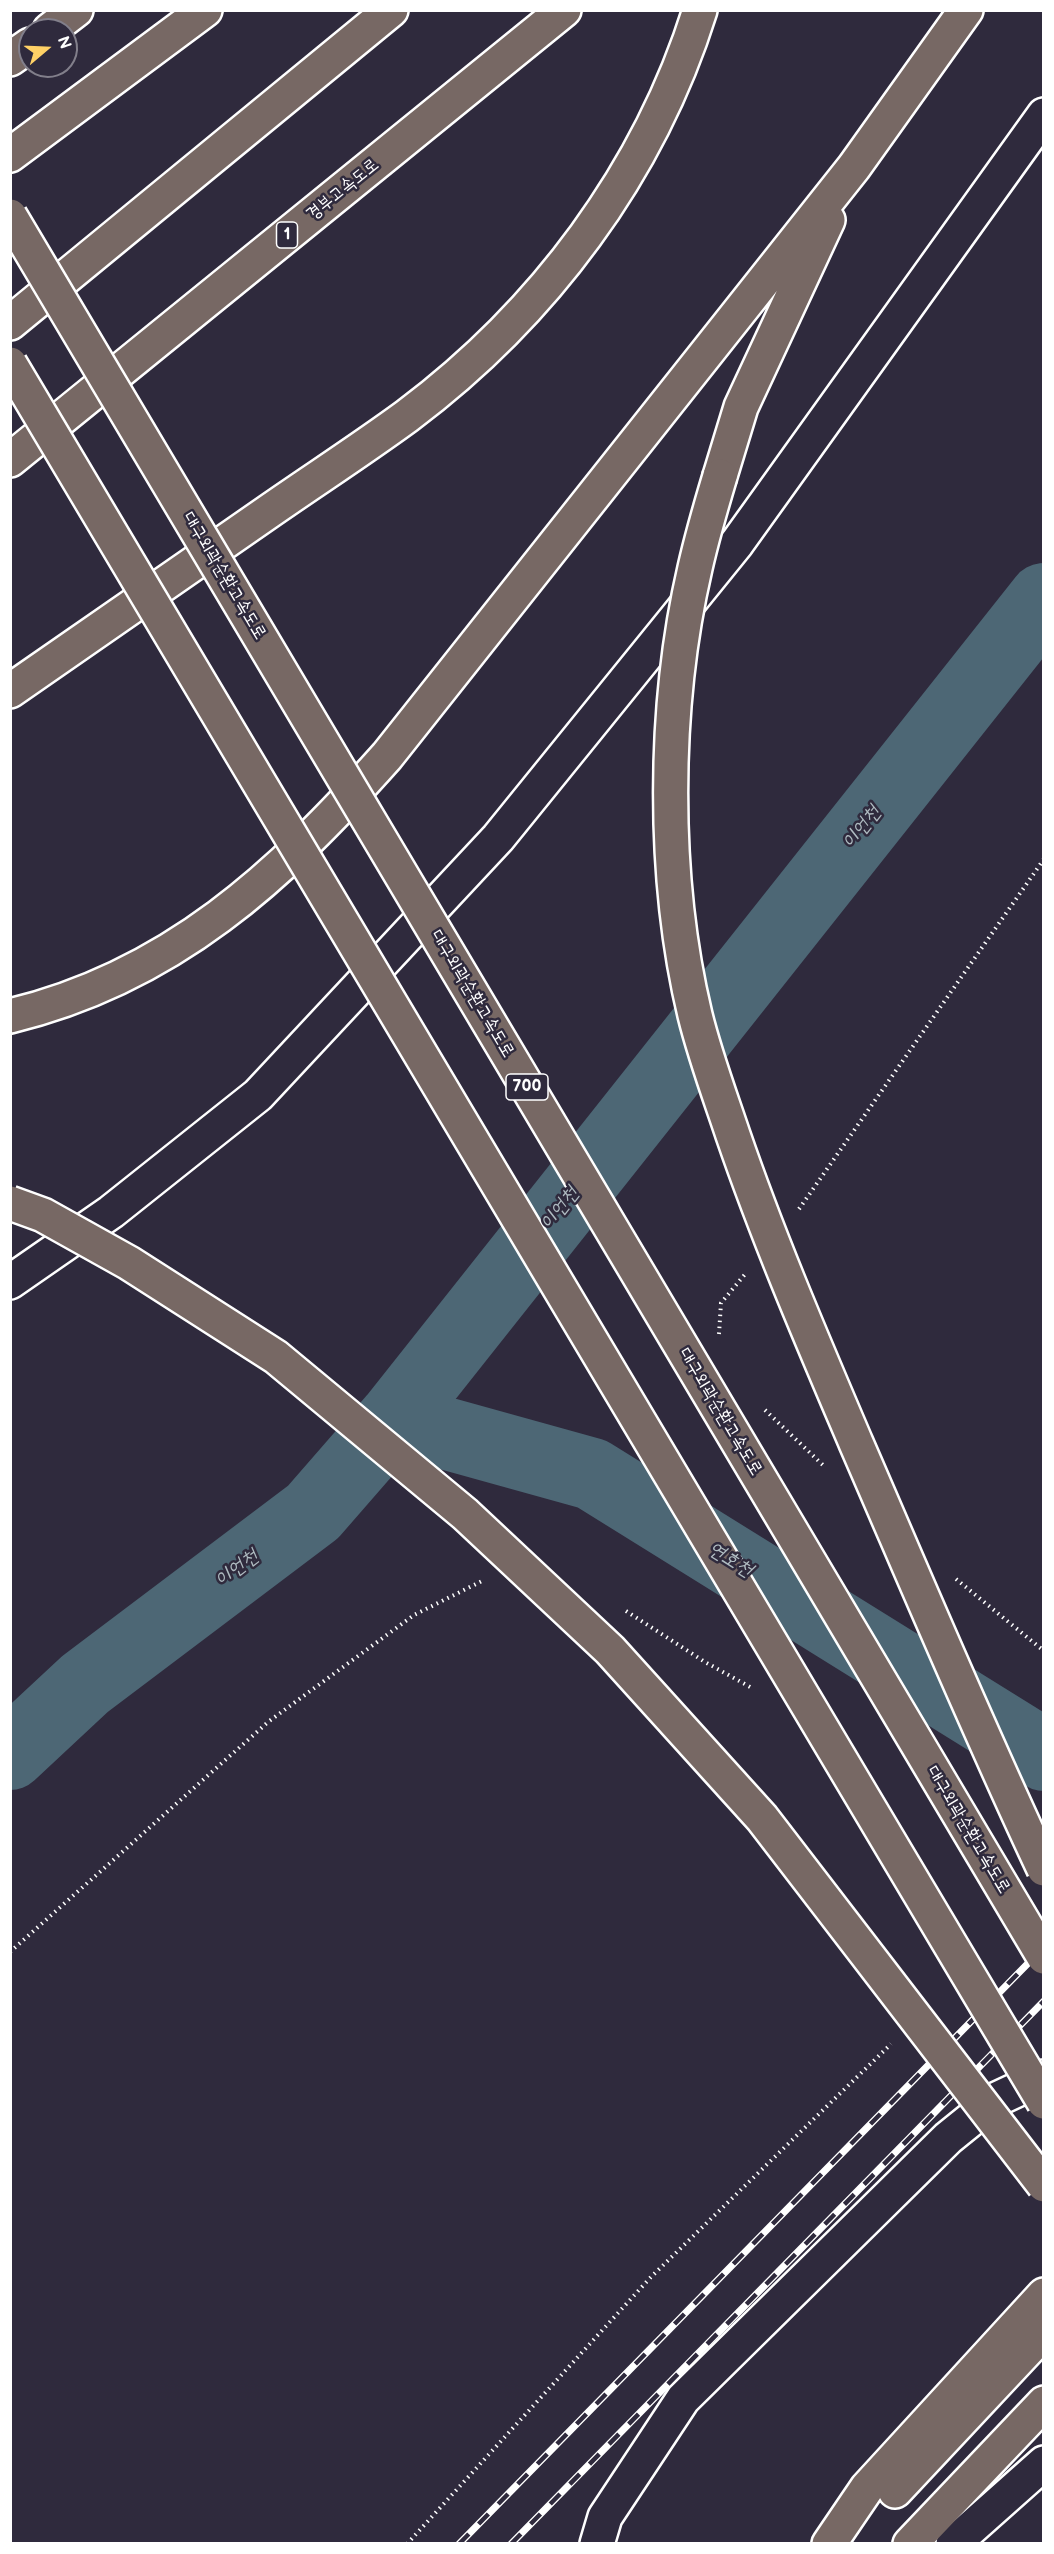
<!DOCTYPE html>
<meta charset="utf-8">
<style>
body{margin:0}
#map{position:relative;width:1054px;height:2554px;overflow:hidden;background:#2f2a3d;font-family:"Balsamiq Sans",sans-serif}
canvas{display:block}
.frame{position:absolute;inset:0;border:12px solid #fff;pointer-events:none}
.north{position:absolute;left:18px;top:18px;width:60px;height:60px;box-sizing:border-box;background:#2f2a3d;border:2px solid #827f8b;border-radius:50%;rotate:71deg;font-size:16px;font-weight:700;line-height:24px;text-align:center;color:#fff}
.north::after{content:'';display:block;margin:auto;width:21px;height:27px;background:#ffd166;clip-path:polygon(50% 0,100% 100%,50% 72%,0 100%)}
</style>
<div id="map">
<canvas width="1054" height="2554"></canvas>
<div class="frame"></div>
<div class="north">N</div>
</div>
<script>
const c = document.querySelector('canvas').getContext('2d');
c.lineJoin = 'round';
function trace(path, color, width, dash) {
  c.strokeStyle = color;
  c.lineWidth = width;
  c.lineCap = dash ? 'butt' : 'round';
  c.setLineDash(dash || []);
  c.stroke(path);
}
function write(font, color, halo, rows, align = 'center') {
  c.font = font + ' "Balsamiq Sans","Poor Story",sans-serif';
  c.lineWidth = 5;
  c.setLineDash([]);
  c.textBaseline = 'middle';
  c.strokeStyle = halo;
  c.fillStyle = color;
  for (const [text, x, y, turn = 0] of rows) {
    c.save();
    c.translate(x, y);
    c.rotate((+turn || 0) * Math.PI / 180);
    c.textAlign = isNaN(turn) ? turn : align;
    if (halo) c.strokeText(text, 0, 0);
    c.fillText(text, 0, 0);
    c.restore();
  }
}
const river = new Path2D(`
 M394,1419L592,1474L1044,1755
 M10,1754L85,1684L313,1512L394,1419L1044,599`);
const path = new Path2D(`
 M799,1209L1044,859
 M719,1334L721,1303L746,1273
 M765,1410L825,1467
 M956,1579L1044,1651
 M626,1611L705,1662L752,1688
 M10,1952L268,1722L414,1615L482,1581
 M407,2544L650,2278L891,2044`);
const minor = new Path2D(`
 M10,1282L111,1212L258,1095L498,838L737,543L1044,115
 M597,2544L605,2517L683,2399L948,2138L995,2100L1044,2077`);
const tertiary = new Path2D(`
 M953,2544L1044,2463`);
const primary = new Path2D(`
 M895,2491L1044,2332
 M829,2544L867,2488L1044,2295
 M910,2544L1044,2403`);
const motorway = new Path2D(`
 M50,30L76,10
 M10,59L30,45
 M10,155L205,10
 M10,323L391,10
 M10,460L564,10
 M720,476L741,407L828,220
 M10,691C96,631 182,572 268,512C314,480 362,449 407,416C543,314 649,173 700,10
 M10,1016C172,977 280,876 387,756L854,167L966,10`);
const rail = new Path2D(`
 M459,2544L1044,1947
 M511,2544L1044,2001`);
const motorwayBridge = new Path2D(`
 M10,216L1044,1957
 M10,364L1044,2102
 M720,476C711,506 702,537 695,568C663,706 662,877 695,1015C705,1056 720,1096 733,1135C769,1240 813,1342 856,1443C918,1586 978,1729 1044,1869
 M10,1203L43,1215L129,1263L276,1357L465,1514L610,1650L762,1818L1044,2185`);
const shields = [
 [287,235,21],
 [527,1087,42]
];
const shieldNames = [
 ["1",287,235],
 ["700",527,1087]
];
const streetNames = [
 ["경부고속도로",343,190,-39],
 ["대구외곽순환고속도로",224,576,59],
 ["대구외곽순환고속도로",472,994,59],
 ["대구외곽순환고속도로",720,1412,59],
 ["대구외곽순환고속도로",968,1830,59]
];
const waterNames = [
 ["이언천",862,828,-52],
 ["이언천",560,1209,-52],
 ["연호천",730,1560,32],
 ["이언천",237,1569,-37]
];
trace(river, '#4d6775', 72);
trace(minor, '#fff', 38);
trace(tertiary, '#fff', 38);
trace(primary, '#fff', 38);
trace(motorway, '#fff', 38);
trace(path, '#fff', 4, [1.5, 4.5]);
trace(minor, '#2f2a3d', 33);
trace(tertiary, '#2f2a3d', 33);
trace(primary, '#776864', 33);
trace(motorway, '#776864', 33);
trace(rail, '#fff', 7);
trace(rail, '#2f2a3d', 4.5, [14]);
trace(motorwayBridge, '#fff', 38, []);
trace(motorwayBridge, '#776864', 33);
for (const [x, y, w] of shields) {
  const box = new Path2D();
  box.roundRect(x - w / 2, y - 13, w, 26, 4.5);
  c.fillStyle = '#2f2a3d';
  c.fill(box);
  trace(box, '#fff', 1.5);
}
write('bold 16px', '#fff', null, shieldNames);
write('18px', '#fff', '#2f2a3d', streetNames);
write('italic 20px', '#afbbc1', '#2f2a3d', waterNames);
</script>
